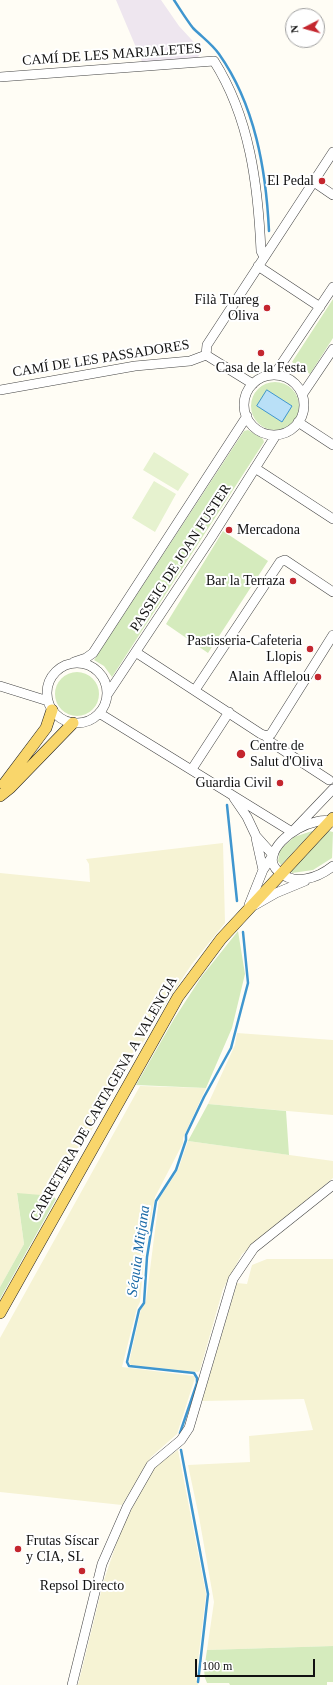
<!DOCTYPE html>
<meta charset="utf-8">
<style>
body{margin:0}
#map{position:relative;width:333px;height:1685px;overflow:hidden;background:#fffdf5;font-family:Georgia,serif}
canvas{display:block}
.north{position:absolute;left:285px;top:8px;width:40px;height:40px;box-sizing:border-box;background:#fff;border:1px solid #a0a0a0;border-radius:50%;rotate:264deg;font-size:11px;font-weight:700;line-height:16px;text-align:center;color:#111}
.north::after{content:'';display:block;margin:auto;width:14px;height:18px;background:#c4262e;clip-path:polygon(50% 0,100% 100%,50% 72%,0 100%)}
.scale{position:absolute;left:195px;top:1659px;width:120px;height:18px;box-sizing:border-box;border:2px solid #111;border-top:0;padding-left:5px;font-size:12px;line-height:14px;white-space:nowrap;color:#111;-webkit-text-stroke:3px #fff;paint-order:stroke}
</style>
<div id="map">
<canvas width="333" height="1685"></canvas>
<div class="north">N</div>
<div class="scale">100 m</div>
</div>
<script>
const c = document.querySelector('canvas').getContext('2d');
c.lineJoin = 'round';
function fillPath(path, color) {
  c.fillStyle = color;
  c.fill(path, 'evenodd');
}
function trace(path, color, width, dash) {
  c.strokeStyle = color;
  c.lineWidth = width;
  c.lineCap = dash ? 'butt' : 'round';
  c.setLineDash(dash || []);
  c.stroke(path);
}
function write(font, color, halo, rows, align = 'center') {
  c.font = font + ' Georgia,serif';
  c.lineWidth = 4;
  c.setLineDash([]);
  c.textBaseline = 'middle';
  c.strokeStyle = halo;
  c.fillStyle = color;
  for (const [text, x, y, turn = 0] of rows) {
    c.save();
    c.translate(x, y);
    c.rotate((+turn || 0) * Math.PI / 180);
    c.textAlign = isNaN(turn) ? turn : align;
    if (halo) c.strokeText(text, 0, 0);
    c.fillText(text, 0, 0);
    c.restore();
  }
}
const industrial = new Path2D(`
 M116,0H161L179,26L202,51L196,60L143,64Z`);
const farmland = new Path2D(`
 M223,843L225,923L192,964L168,1000L53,1196L17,1194L24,1244L0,1287V873L90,882L89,864L86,859Z
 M237,1033L333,1040V1115L208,1104L235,1045Z
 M140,1086L206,1088L183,1138V1143L155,1197L145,1247L140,1302L137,1308L122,1367L194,1376L195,1378L177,1434L151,1457L122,1505L0,1492V1338Z
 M188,1141L333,1161V1178L242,1254L223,1289L200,1370L198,1372L131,1365L129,1363L141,1309L146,1301L159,1199L178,1170Z
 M267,1259H333V1646L207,1650L214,1602L199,1517L188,1465L250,1462L249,1436L313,1430L304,1399L202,1401L237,1283L247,1284L252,1265Z
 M178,1450L206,1594L196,1678L198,1685H78L104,1580L121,1530L148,1477L157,1465Z`);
const green = new Path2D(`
 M333,299V338L310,374L292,362Z
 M251 406a24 24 0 1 1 48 0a24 24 0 1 1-48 0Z
 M248,430L263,439L264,442L112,677L104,666L94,660L244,431Z
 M223,531L268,561L208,653L166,624Z
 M55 694a22 22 0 1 1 44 0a22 22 0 1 1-44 0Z
 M312,831V832L281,865L278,861L280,850L294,837Z
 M329,831L333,832L332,858L313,870L292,873L291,871Z
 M238,931L245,974L232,1028L206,1088L136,1085L174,1019L202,976Z
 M208,1104L286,1111L289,1155L188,1141Z
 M17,1193L53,1196L56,1199L0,1299V1287L24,1244Z
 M333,1646V1682H327V1685H230L229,1683H207L205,1678L204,1670L207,1650Z`);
const pitch = new Path2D(`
 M154,452L189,474L178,491L143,470Z
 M154,481L176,494L155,532L132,518Z`);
const water = new Path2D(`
 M267,390L292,406L282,422L257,406Z`);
const stream = new Path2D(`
 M174,0C180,9 186,19 193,28C202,37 212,44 219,54C255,105 266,169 269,231
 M227,805L237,901
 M180,1433L197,1383V1378L194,1373L129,1366L127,1362L139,1310L144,1303L147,1257L156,1201L176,1170L186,1140V1135L204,1097L231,1048L248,983L243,932
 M181,1450L208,1594L198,1682`);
const minor = new Path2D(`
 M0,77L214,61C250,118 258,185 261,251L264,257
 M314,182L333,195
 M258,266L320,307
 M206,355L207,345L333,152
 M206,355L253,384
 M274,375L333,287
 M244 405a30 30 0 1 1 60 0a30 30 0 1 1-60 0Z
 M0,390L135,366L190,361L206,355
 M302,395L333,349
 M298,422L333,445
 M255,468L333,519
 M137,653L261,734L266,736L269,741L329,780
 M74,662L86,658L93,653L247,416
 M47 693a30 30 0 1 1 60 0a30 30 0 1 1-60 0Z
 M0,686L48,701
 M195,690L280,562L285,560L333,592
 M107,695L211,538L276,435
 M99,713L292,832L333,789
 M266,736L271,734L333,635
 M192,769L229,712
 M234,798L247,817L256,836L273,855L263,870L249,905
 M333,822C315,815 277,836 273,856C271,862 274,868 279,872C295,886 318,878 333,866
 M256,838L263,870
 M255,905L276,893L305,881
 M72,1685L102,1564L127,1507L151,1465L181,1440L189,1428L233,1279L254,1248L333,1185`);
const major = new Path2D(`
 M4,784L46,728L52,710
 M0,796L10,788L73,723
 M0,1313L178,997L221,939L333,818`);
const markers = [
 [322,181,4,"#c4262e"],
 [267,308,4,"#c4262e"],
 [261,353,4,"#c4262e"],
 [229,530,4,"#c4262e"],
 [293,581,4,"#c4262e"],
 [310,649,4,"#c4262e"],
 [318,677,4,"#c4262e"],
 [241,754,5,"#c4262e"],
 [280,783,4,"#c4262e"],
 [18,1549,4,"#c4262e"],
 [82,1571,4,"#c4262e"]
];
const streetNames = [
 ["CAMÍ DE LES MARJALETES",112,55,-4],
 ["CAMÍ DE LES PASSADORES",101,359,-9],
 ["PASSEIG DE JOAN FUSTER",181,558,-57],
 ["CARRETERA DE CARTAGENA A VALENCIA",104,1099,-60]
];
const poiNames = [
 ["El Pedal",314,181],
 ["Filà Tuareg",259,300],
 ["Oliva",259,316],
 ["Casa de la Festa",261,368,"center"],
 ["Mercadona",237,530,"left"],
 ["Bar la Terraza",285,581],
 ["Pastisseria-Cafeteria",302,641],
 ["Llopis",302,657],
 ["Alain Afflelou",310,677],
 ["Centre de",250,746,"left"],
 ["Salut d'Oliva",250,762,"left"],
 ["Guardia Civil",272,783],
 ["Frutas Síscar",26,1541,"left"],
 ["y CIA, SL",26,1557,"left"],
 ["Repsol Directo",82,1586,"center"]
];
const waterNames = [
 ["Séquia Mitjana",139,1251,-82]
];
fillPath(industrial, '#eee6ef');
fillPath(farmland, '#f6f3d4');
fillPath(green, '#d5ebbd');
fillPath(pitch, '#e6f2cf');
fillPath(water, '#b9e0f7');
trace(water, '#3f96cf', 1);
trace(stream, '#3f96cf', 2.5);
trace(minor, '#444', 10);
trace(major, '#222', 12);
trace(minor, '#fff', 9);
trace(major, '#f9d66b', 11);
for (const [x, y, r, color] of markers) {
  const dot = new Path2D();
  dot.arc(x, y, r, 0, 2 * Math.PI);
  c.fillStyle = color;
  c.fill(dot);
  trace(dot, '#fff', 1.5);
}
write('14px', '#111', '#fff', streetNames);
write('14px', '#111', '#fff', poiNames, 'right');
write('italic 15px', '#1768a6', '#fff', waterNames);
</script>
